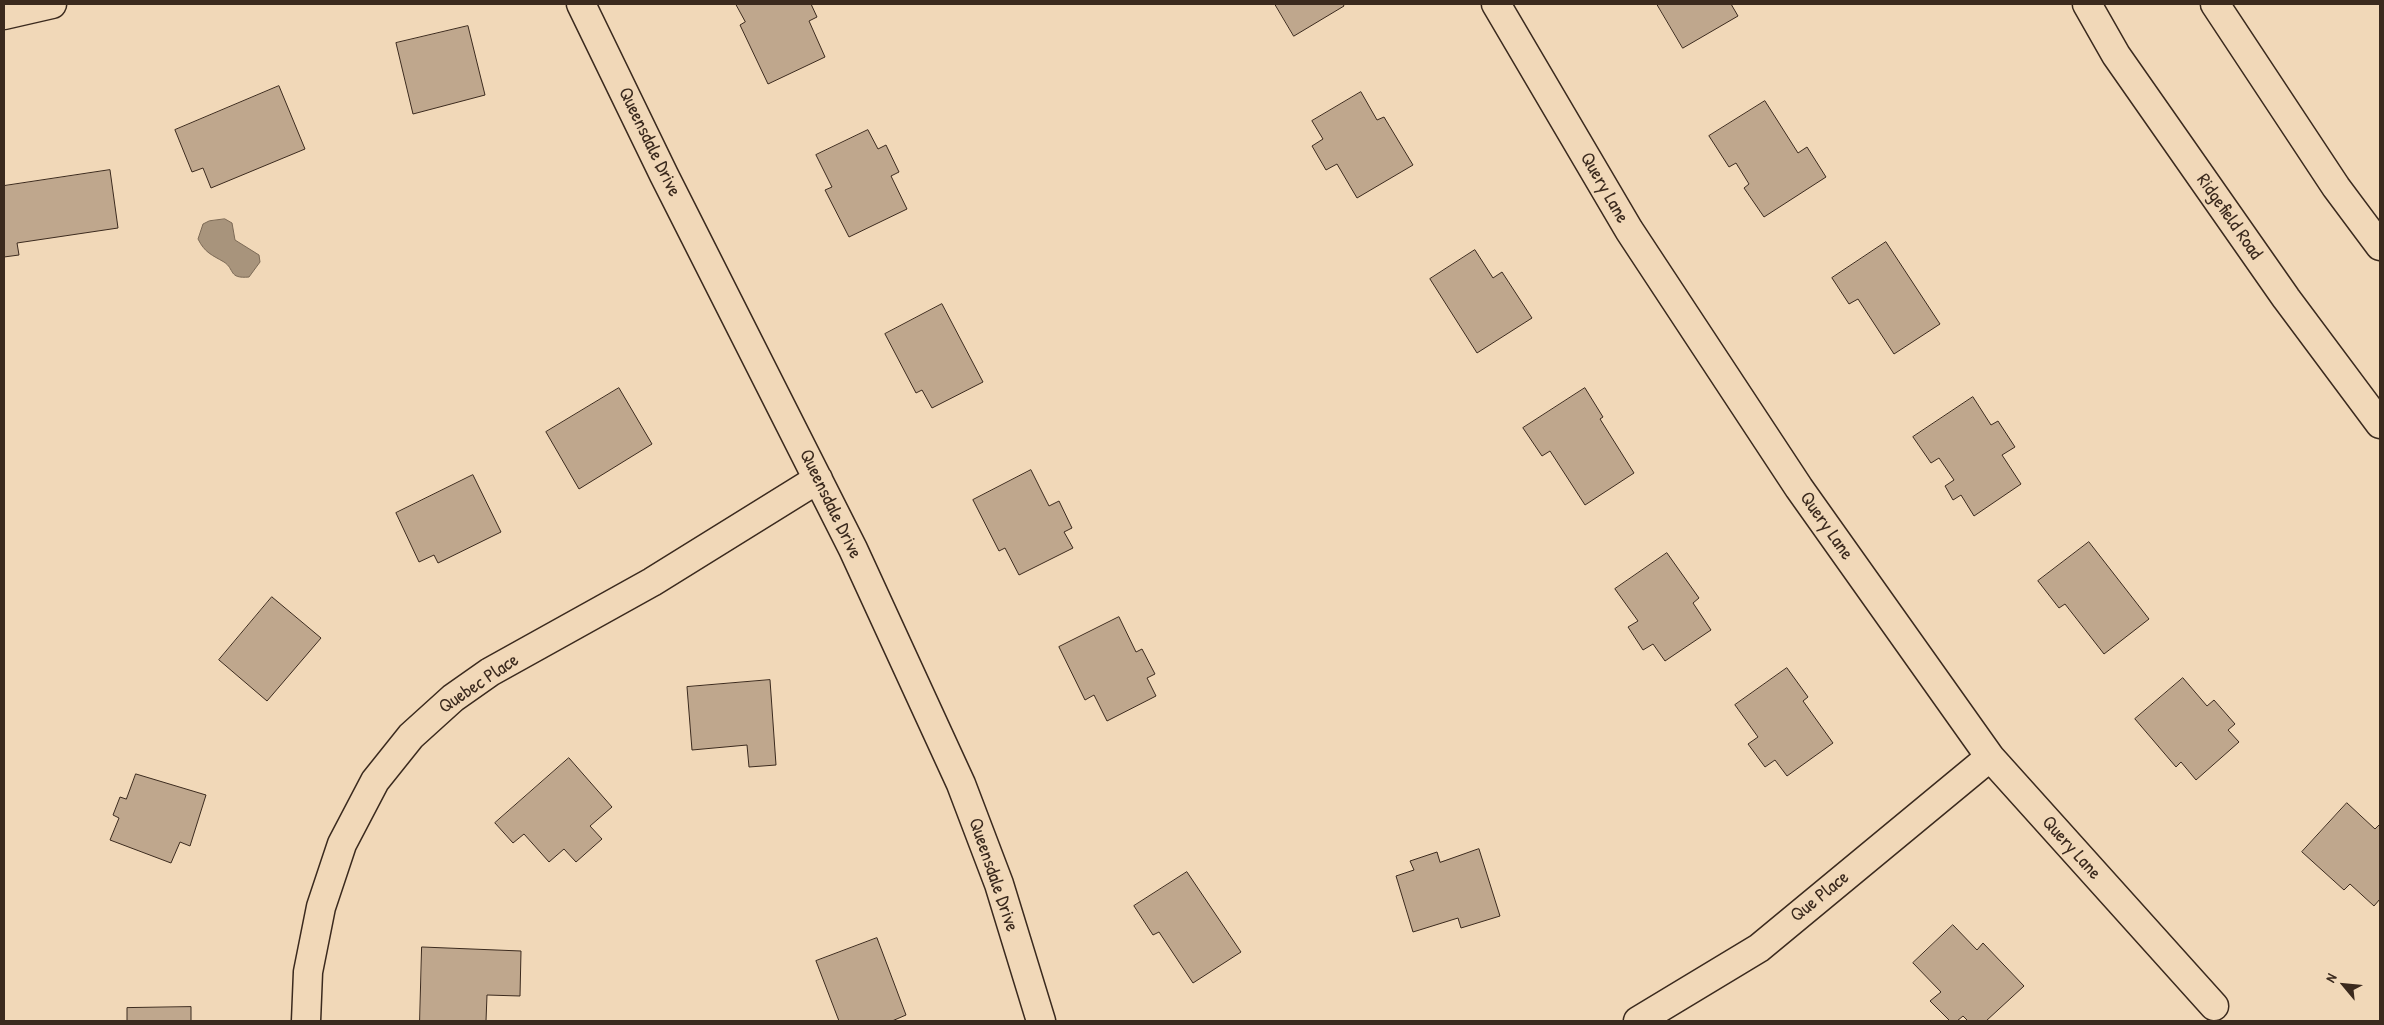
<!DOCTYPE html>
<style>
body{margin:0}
#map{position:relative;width:2384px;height:1025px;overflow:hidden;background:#f1d8b8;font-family:"Patrick Hand",sans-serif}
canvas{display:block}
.frame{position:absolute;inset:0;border:5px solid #3b2a1e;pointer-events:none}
.north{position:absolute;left:2319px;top:960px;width:50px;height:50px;-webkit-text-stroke:4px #f1d8b8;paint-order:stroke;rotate:298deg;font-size:14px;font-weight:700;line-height:20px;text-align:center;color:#3b2a1e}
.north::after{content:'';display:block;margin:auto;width:18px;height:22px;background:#3b2a1e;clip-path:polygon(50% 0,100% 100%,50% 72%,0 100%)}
</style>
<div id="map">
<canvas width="2384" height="1025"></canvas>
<div class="frame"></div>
<div class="north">N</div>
</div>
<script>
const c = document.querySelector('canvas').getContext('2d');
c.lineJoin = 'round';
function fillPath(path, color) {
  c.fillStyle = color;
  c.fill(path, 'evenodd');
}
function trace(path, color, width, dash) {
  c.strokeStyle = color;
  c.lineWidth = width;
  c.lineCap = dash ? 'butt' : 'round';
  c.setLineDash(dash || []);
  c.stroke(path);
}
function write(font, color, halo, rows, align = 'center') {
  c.font = font + ' "Patrick Hand",sans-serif';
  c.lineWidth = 4;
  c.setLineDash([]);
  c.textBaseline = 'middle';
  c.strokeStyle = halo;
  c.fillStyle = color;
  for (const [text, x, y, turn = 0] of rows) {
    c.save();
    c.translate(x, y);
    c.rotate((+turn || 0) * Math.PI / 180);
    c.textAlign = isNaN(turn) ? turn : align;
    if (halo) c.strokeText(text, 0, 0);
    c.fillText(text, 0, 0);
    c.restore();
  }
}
const water = new Path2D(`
 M225,219L232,223L235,240L259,255L260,262L249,277C228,279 235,269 224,262C212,255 205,253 198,239L203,224L209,221Z`);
const building = new Path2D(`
 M736,4H811L817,17L809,21L825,57L768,84L740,25L745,22Z
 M1275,4H1343L1344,6L1294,36Z
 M1657,4H1731L1738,16L1683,48Z
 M468,26L485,95L413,114L396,43Z
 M279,86L305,149L211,188L203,168L192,172L175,130Z
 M1361,92L1377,120L1384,117L1413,165L1357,198L1337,164L1326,170L1312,146L1323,139L1312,121Z
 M1765,101L1798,153L1807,147L1826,177L1764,217L1744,188L1749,184L1736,163L1729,167L1709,136Z
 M868,130L878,149L886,145L899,172L891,176L907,209L849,237L825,190L832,187L816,155Z
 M110,170L118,228L17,243L19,255L4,257V186Z
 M1886,242L1940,324L1894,354L1858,299L1849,304L1832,278Z
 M1475,250L1493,278L1502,272L1532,318L1477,353L1430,279Z
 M942,304L983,382L932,408L922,390L916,393L885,334Z
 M619,388L652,444L579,489L546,432Z
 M1585,388L1603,417L1600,419L1634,473L1585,505L1550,451L1542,456L1523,428Z
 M1973,397L1991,425L1998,421L2015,447L2002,455L2021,484L1974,516L1961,495L1953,500L1945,486L1954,480L1939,458L1931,463L1913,437Z
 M1031,470L1049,506L1059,501L1072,528L1064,532L1073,548L1019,575L1005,548L999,551L973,500Z
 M473,475L501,532L438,563L434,555L419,562L396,513Z
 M2089,542L2149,619L2104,654L2065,604L2059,608L2038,581Z
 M1667,553L1699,598L1693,603L1711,630L1665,661L1653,644L1643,650L1628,627L1638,621L1615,589Z
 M272,597L321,638L267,701L219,660Z
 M1119,617L1136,652L1142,649L1155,674L1147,678L1156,696L1107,721L1094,695L1085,700L1059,647Z
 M1787,668L1808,697L1803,701L1833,743L1787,776L1775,760L1765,767L1748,744L1758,737L1735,705Z
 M2183,678L2207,706L2214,700L2235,724L2228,730L2239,742L2196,780L2181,762L2176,767L2135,719Z
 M770,680L776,765L749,767L747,745L692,750L687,687Z
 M569,758L612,807L590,826L602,839L576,862L564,849L549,862L524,834L513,843L495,823Z
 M136,774L206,795L190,846L180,842L171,863L110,840L119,818L113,815L120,797L126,799Z
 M2347,803L2375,829L2380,824V899L2374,906L2350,884L2344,890L2302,852Z
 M1479,849L1500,916L1461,928L1458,918L1413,932L1396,876L1414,870L1410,861L1437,852L1440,862Z
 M1187,872L1241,952L1193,983L1159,932L1153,935L1134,906Z
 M1953,925L1977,950L1983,943L2024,986L1986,1021H1968L1963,1016L1957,1021H1950L1930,1001L1941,992L1913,963Z
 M877,938L906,1015L892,1021H839L816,961Z
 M422,947L521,951L520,996L487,995L486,1021H420Z
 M191,1007V1021H127V1008Z`);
const minor = new Path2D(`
 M581,4L664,175L853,549L961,784L999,884L1041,1021
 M1496,4L1629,230L1799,488L1990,757L2214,1006
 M4,15L52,4
 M306,1021L308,972L321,907L342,844L375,781L411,736L453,698L490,672L652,582L818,479
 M1638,1021L1759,948L1990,757`);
const major = new Path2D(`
 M2087,4L2116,55L2286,298L2380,424
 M2215,4L2336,187L2380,246`);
const streetNames = [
 ["Queensdale Drive",649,142,64],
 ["Query Lane",1604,188,60],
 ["Ridgefield Road",2229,217,55],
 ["Queensdale Drive",830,504,64],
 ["Query Lane",1826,526,55],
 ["Quebec Place",479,684,-34],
 ["Query Lane",2071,848,48],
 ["Queensdale Drive",993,875,71],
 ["Que Place",1820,897,-39]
];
fillPath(water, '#a8947c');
trace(water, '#7c6a56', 1);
fillPath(building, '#bfa78d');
trace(building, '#3b2a1e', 1);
trace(minor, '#3b2a1e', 31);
trace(major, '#3b2a1e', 31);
trace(minor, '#f1d8b8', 28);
trace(major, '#f1d8b8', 28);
write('19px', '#3b2a1e', '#f1d8b8', streetNames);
</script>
